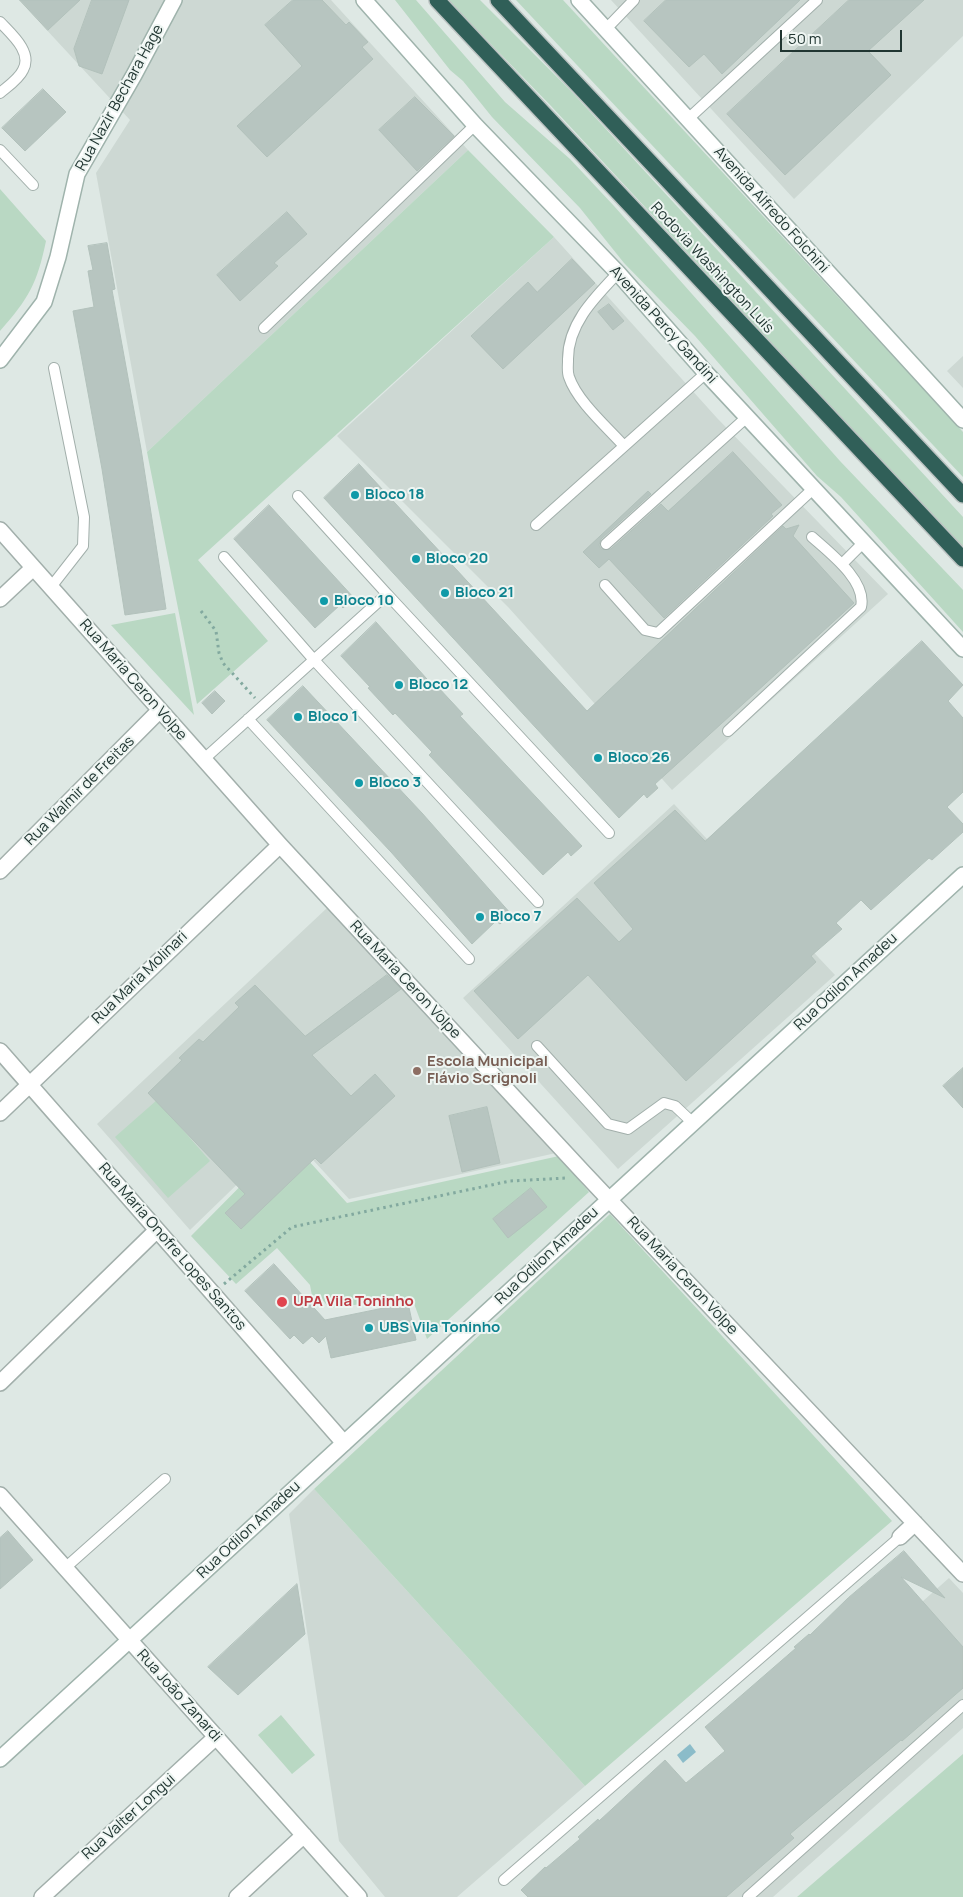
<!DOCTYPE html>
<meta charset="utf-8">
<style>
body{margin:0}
#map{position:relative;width:963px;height:1897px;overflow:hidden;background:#dee8e4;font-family:Manrope,sans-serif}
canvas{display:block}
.scale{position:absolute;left:780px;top:30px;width:122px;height:22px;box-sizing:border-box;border:2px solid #213632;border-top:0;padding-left:6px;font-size:15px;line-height:18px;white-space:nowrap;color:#213632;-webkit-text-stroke:4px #eef5f2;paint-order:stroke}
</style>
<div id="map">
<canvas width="963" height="1897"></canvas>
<div class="scale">50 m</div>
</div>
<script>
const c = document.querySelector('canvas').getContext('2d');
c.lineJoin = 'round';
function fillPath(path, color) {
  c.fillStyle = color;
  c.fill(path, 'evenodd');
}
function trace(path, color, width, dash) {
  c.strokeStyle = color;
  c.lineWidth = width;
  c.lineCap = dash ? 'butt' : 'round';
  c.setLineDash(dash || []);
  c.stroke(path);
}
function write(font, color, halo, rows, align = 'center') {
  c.font = font + ' Manrope,sans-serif';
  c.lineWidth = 4;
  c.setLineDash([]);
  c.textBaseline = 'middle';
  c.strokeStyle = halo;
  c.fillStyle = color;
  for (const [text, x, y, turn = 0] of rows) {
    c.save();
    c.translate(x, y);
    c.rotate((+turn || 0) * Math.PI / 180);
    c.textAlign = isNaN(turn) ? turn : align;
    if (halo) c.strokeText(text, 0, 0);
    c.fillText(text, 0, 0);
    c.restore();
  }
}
const built = new Path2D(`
 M19,0H331L468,150L147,452L96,173L130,120Z
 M611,0H963V36L794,199Z
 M554,237L717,418L888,594L672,790L509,608L337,436Z
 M963,356V388L947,371Z
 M674,804L835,975L618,1169L463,998Z
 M327,908L556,1153L349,1199L289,1134L190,1230L97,1124Z
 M314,1489L585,1786L457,1897H385L339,1841L289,1514Z
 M949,1578L963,1593V1728L773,1897H589Z`);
const green = new Path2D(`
 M395,0H416L505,102L570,159L614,206L840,461L963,590V632L841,497L817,476L695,336L624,263L580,208L492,117L463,81L450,70Z
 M448,0H480L570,90L963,517V549L551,106Z
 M516,0H563L963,432V477Z
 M468,150L554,237L198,560L268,641L197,704L147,452Z
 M0,189L46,241C37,284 29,298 0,331Z
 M175,613L194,715L111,625Z
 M157,1100L210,1161L168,1198L115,1137Z
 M288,1138L347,1203L559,1156L589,1192L427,1339L412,1298L329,1308L322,1299L313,1301L310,1285L277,1248L236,1284L191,1236Z
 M610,1214L892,1521L585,1786L314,1489Z
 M281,1715L315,1755L292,1774L258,1735Z
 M963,1754V1897H797Z`);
const water = new Path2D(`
 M690,1744L696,1752L683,1763L677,1755Z`);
const building = new Path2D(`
 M20,0H80L48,30Z
 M92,0H129L102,74L79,66L74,49Z
 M293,0H322L346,25L349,22L368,42L362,47L373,59L267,157L237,126L302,66L265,25Z
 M666,0H800L722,74L704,54L689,67L644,21Z
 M849,0H924L868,51L891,75L785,175L727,114Z
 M43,89L66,112L25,151L2,128Z
 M415,97L454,136L417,171L379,130Z
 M287,212L307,234L274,263L278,266L240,301L217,275Z
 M107,243L115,289L112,290L141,449L166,609L125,615L102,469L73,311L94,307L88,271L93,270L88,246Z
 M572,259L595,283L503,369L471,336L528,282L537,292Z
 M609,304L624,321L613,330L598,312Z
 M733,452L782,505L771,514L773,516L664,618L609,559L599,568L583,552L648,491L651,494L601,539L599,545L601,549H611L661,504L668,511Z
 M359,464L587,711L783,526L786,529L799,525L793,536L854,603L655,784L658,788L647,798L644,794L619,818L324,498Z
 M269,505L354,598L343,608L340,605L315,628L234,539Z
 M376,622L435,688L437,686L463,714L460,716L582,846L571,856L568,852L543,875L429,755L432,752L395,713L393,715L368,688L370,687L341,656Z
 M922,641L963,685L948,701L963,718V792L947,807L963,824V832L932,860L929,858L871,910L861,900L836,923L842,929L811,956L816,962L686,1081L588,975L518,1039L474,991L577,898L619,942L633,929L594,883L675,810L705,841Z
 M303,686L422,813L511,914L500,924L496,921L472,944L391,852L267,720Z
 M215,691L225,701L212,714L202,703Z
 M387,975L401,989L312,1055L351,1096L375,1074L395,1096L321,1164L315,1158L241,1229L225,1213L245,1194L148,1093L182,1060L179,1058L199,1039L203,1042L239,1007L235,1003L255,985L305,1036Z
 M963,1068V1108L943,1086Z
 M487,1107L500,1163L462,1172L449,1116Z
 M531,1188L547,1207L508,1238L493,1219Z
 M274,1264L325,1320L408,1303L416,1340L331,1358L326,1336L319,1343L312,1336L303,1344L294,1335L290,1339L245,1291Z
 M8,1531L33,1560L0,1589V1538Z
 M904,1551L945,1598L901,1577L963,1647V1688L902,1741L901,1740L790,1834L794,1838L726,1897H528L521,1890L545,1867L546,1868L580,1839L578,1837L598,1819L599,1821L665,1760L686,1783L725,1751L705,1727L796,1648L794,1647L809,1634L810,1635L848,1598Z
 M297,1584L305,1634L238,1695L208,1667Z`);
const path = new Path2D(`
 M201,611L216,631L219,653L223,663L255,698
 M224,1284L292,1227L510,1181L567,1178`);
const lane = new Path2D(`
 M0,22C11,34 33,52 23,70C19,79 7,87 0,93
 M606,29L634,0
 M688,119L817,0
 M0,150L33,185
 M618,273C594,298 567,325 568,361C568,366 567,372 569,377C577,401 607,427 624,446
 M264,328L475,125
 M298,496L387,594
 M536,525L706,373
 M606,544L747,417
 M224,557L314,660L538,902
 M842,564L864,542
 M605,585L645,630L658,633L813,489
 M51,587L83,546L84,517L54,368
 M248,719L469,959
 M728,731L861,607C867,581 830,553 812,537
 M203,760L387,594L609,833
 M537,1046L608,1124L628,1129L664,1103L675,1106L693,1123
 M65,1568L165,1479
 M504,1880L900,1537
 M748,1897L963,1705`);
const street = new Path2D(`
 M0,530L280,845L584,1173L963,1574
 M0,599L33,568
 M0,871L159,711
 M0,1051L344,1443
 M0,1113L280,845
 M0,1383L157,1230
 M0,1495L359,1897
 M900,1537L915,1523
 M42,1897L216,1737
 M237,1897L304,1835`);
const secondary = new Path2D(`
 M364,0L475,125L618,273L706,373L963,649
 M579,0L963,420
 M0,360L44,302L58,257L77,174L134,75L174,0
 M0,1759L963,875`);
const highway = new Path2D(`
 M437,0L963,559
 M498,0L963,495`);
const markers = [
 [355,495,5,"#0f9aa8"],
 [416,559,5,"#0f9aa8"],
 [445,593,5,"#0f9aa8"],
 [324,601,5,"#0f9aa8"],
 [399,685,5,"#0f9aa8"],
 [298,717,5,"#0f9aa8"],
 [598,758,5,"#0f9aa8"],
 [359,783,5,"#0f9aa8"],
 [480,917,5,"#0f9aa8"],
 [417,1071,5,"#8d6e63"],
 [282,1302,6,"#e0444e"],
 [369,1328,5,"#0f9aa8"]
];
const streetNames = [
 ["Rua Nazir Bechara Hage",120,98,-61],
 ["Avenida Alfredo Folchini",771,210,48],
 ["Rodovia Washington Luís",712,268,47],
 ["Avenida Percy Gandini",663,325,48],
 ["Rua Maria Ceron Volpe",133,680,49],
 ["Rua Walmir de Freitas",80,791,-45],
 ["Rua Maria Molinari",140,978,-44],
 ["Rua Maria Ceron Volpe",405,980,47],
 ["Rua Odilon Amadeu",846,982,-43],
 ["Rua Maria Onofre Lopes Santos",172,1247,49],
 ["Rua Odilon Amadeu",547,1256,-43],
 ["Rua Maria Ceron Volpe",682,1276,47],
 ["Rua Odilon Amadeu",249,1530,-43],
 ["Rua João Zanardi",179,1696,48],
 ["Rua Valter Longui",129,1817,-42]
];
const cultureNames = [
 ["Bloco 18",365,495],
 ["Bloco 20",426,559],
 ["Bloco 21",455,593],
 ["Bloco 10",334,601],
 ["Bloco 12",409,685],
 ["Bloco 1",308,717],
 ["Bloco 26",608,758],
 ["Bloco 3",369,783],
 ["Bloco 7",490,917],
 ["UBS Vila Toninho",379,1328]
];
const educationNames = [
 ["Escola Municipal",427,1062],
 ["Flávio Scrignoli",427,1079]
];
const healthNames = [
 ["UPA Vila Toninho",293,1302]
];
fillPath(built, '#cdd8d3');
fillPath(green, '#b9d8c3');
fillPath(water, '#8bbcc9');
fillPath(building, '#b7c5c0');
trace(building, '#b2c1bb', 1);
trace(lane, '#a2afab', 12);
trace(street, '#a2afab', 18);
trace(secondary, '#9fb3ac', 18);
trace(highway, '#bcc3c2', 18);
trace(path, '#82a99f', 3, [2.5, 4]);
trace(lane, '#fff', 10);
trace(street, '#fff', 15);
trace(secondary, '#fff', 15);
trace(highway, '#305f58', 15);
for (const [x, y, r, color] of markers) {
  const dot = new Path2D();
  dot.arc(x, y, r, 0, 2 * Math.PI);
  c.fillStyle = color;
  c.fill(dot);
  trace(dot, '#eef5f2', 2);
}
write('15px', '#213632', '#eef5f2', streetNames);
write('bold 15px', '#0d838f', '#eef5f2', cultureNames, 'left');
write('bold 15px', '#785e54', '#eef5f2', educationNames, 'left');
write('bold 15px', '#be3a42', '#eef5f2', healthNames, 'left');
</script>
